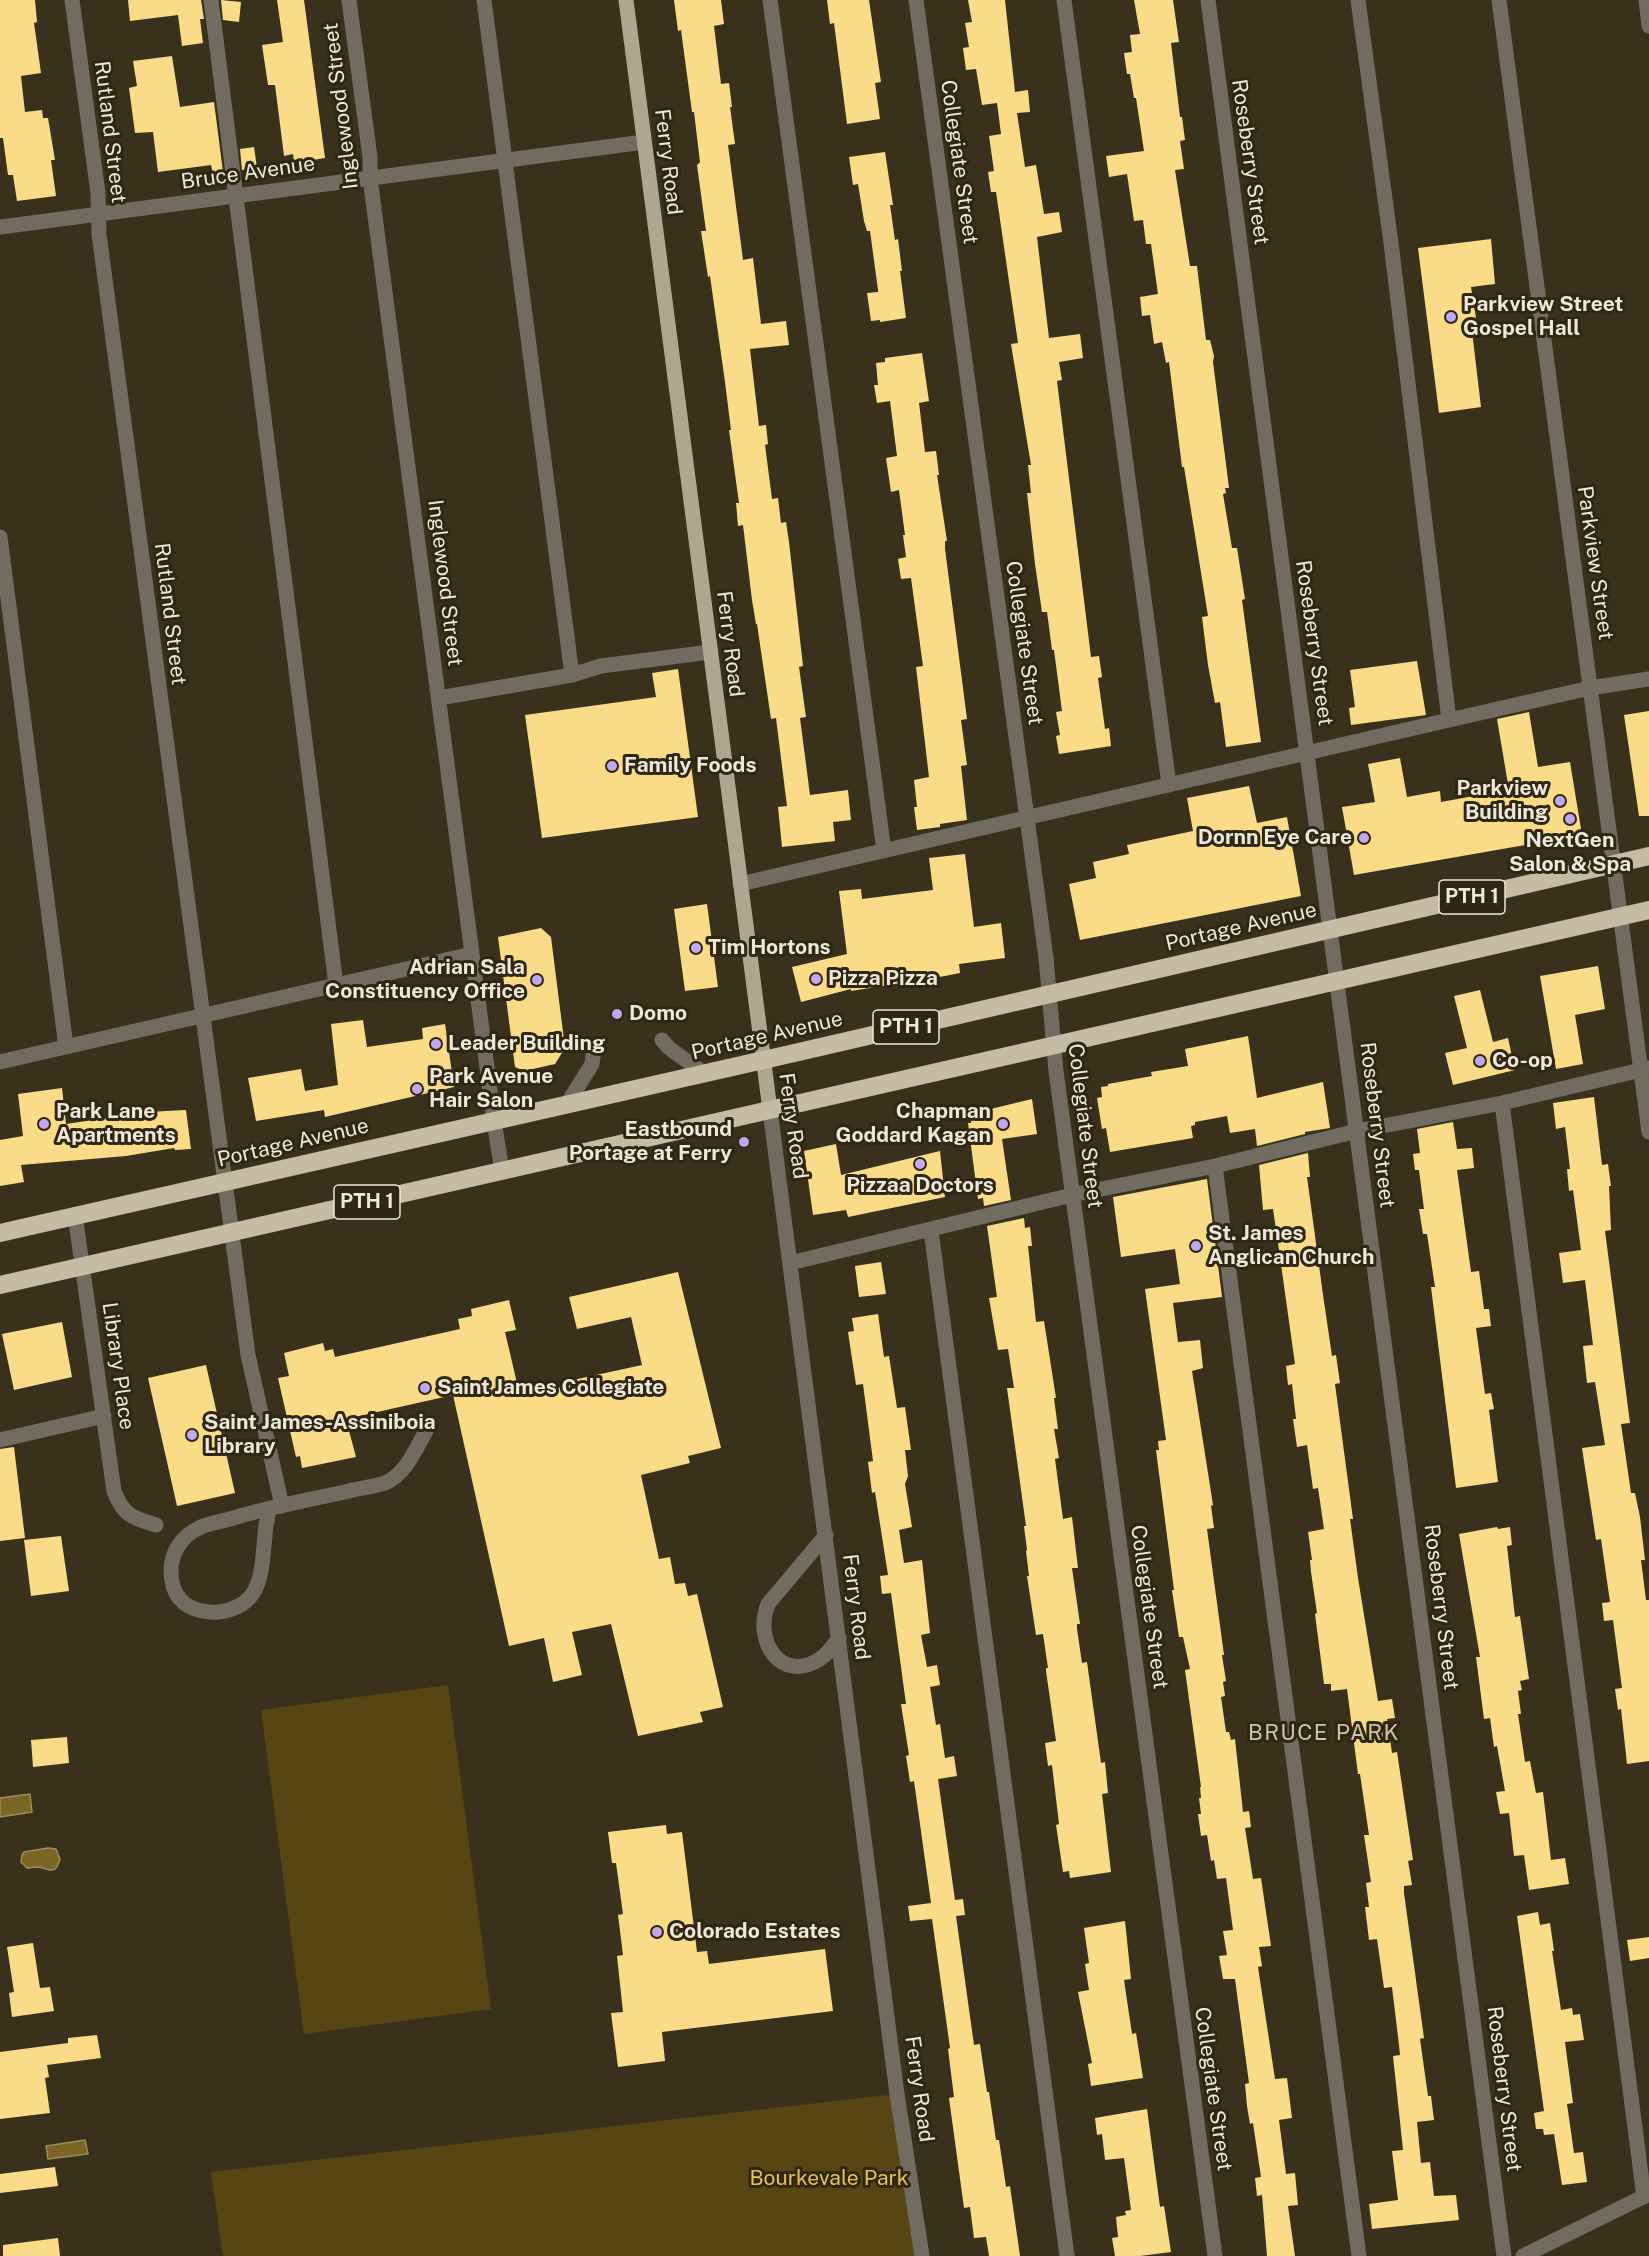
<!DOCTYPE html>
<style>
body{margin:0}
canvas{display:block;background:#39311c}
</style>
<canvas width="1649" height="2256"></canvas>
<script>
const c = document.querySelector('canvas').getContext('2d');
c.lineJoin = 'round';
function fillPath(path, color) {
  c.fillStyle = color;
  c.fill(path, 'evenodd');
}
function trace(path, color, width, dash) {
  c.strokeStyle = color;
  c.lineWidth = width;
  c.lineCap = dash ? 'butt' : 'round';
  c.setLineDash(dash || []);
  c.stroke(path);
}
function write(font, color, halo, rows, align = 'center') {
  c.font = font + ' "Public Sans",sans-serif';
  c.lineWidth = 6;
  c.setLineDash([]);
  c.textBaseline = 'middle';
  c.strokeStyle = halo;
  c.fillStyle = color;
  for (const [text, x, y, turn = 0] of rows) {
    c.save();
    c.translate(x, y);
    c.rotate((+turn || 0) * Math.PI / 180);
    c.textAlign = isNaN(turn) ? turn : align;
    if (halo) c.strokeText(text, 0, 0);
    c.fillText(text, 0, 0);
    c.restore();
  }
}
const green = new Path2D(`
 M448,1685L491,2009L304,2034L261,1710Z
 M897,2094L922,2256H223L211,2172Z`);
const water = new Path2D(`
 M30,1794L32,1812L0,1817V1798Z
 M48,1848L56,1849L60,1859C55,1877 49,1868 37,1867C34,1867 30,1868 27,1868L21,1862L22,1855L24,1852Z
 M85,2140L88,2154L48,2159L46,2146Z`);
const building = new Path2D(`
 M0,0H35L37,22L34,23L41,73L21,76L25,112L42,110L43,118H48L55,160H51L56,196L17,201L13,175H8L3,138H0Z
 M128,0H201L204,19H200L203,43L182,46L178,15L130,21Z
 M221,0L241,2L239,22L223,20Z
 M277,0H304L325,158L294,163L293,154L284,156L275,85H268L262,45L283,42Z
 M674,0H721L724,24L714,26L721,84L729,83L732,107H730L735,144L728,145L743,260L753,258L761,324L786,321L789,345L750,349L759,426L766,425L768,444L765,445L772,499L778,498L781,523L786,522L789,542L803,666L799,667L806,717L800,718L810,795L848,790L851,820L833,822L835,841L782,847L778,807L787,806L776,718L771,719L757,624H756L752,600L743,525L738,526L736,503H739L729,430H731L725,382L710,276L708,277L701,231H706L697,165L700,162L694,112H692L681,30L678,31Z
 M827,0H869L881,82L875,83L880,119L847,124L834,23L830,24Z
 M968,0H1005L1015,92L1028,90L1030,112L1017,113L1025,167L1036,165L1044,214L1059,212L1062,232L1037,237L1049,338L1080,334L1083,358L1059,362L1062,380L1057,381L1091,657L1099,656L1102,677L1098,678L1105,729L1109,728L1111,746L1059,754L1056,736L1060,735L1056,712L1062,711L1054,650H1052L1047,612H1042L1035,564L1027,493H1031L1028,465H1031L1011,344L1018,343L996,192H991L988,172L994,171L989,136L1001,134L997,103L982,105L976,69L966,70L963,48L969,47L965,23L972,22Z
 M1134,0H1173L1179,42L1171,43L1180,117H1182L1185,140L1180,141L1184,169L1175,170L1190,266H1197L1206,340H1210L1214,356L1213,362L1229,488H1225L1226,493L1223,494L1232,548H1237L1245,599L1242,600L1261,742L1226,747L1220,702L1215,703L1208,665L1202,617L1208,616L1184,467H1182L1169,362L1166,363L1162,342L1154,344L1150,315L1142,316L1140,297L1158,294L1151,244H1146L1143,220L1134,221L1127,174L1109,177L1106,156L1144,151L1136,98H1134L1130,74H1127L1124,53L1132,52L1130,35L1140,34Z
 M172,56L180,107L214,102L223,172L213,174L211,165L158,172L153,132L135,133L129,88L137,86L133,61Z
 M254,147L257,168L242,170L240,149Z
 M885,152L893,205H890L895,240L898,239L902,271H900L906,318L880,322V320L871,321L867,293L878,292V290L870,231H867L864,221L858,184L853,185L849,157Z
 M1491,239L1495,284L1471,287L1478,330L1472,331L1481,407L1439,413L1418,248Z
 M922,353L929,401L919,403L925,452L936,451L939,475H937L947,541H945V549L967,719L961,720L967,765L961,766L967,820L940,824V827L917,830L914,807H917L914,780L929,777L916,667L923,666L911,578L901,579L898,559L906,557L903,535H905L899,490L891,492L886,458L897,456L890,401L877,403L874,385H878L876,363L885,362V358Z
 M1417,661L1426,715L1351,725L1349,708L1355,707L1350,670Z
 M678,669L698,817L542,838L525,715L656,697L652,673Z
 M1649,711V816H1639L1624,715Z
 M1529,712L1538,767L1570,762L1582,835L1354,875L1342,807L1375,802L1368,764L1400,758L1407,797L1440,791L1441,802L1474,796L1473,791L1508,784L1497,719Z
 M1249,786L1257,823L1287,817L1301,896L1080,940L1069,884L1096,878L1093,862L1129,854L1127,845L1193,831L1187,798Z
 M965,854L974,927L1001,923L1005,958L959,964L960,973L945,976L851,991V989L801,1002L792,967L847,954L839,891L861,889L862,899L933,890L929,858Z
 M707,904L718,987L685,991L674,909Z
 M541,928L551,937L565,1048L555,1064L524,1071L515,1067L498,937Z
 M1598,966L1605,1009L1575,1015L1583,1064L1556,1069L1540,976Z
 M1480,990L1493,1042L1508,1038L1515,1070L1453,1085L1445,1053L1467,1048L1454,996Z
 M363,1020L367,1047L423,1039L422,1028L445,1024L454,1087L325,1117L324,1110L256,1121L248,1078L301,1069L305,1091L338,1085L331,1024Z
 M1248,1036L1257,1098L1323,1082L1330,1128L1305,1132V1134L1257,1146L1255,1129L1230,1133L1227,1116L1195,1122V1125L1191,1126L1193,1138L1110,1152L1106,1128L1102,1129L1097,1098L1102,1097L1101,1087L1108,1086V1084L1152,1076L1151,1072L1188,1066L1185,1049Z
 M62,1088L66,1124L147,1112L186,1110L191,1149L175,1150L174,1148L126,1156L21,1165L24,1182L0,1186V1140L23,1136L18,1094Z
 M1594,1097L1602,1165L1608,1164L1611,1186H1609L1611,1230L1605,1231L1630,1423L1621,1424L1631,1493H1635L1640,1517L1645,1560H1641L1646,1600H1649V1761L1627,1764L1621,1709L1618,1710L1615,1689L1622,1688L1613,1620L1604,1621L1602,1603L1610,1602L1601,1539L1596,1540L1582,1448L1605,1445L1595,1382L1587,1383L1583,1346L1593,1345L1585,1280L1563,1283L1559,1253L1581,1250L1573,1190L1569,1191L1567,1169H1570L1565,1127L1556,1129L1553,1103Z
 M1032,1099L1037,1134L1002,1139L1011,1200L984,1206L983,1198L978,1199L968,1123H971L970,1114Z
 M1453,1122L1457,1149L1472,1148L1474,1168L1457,1170L1471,1272L1479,1271L1484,1309H1489L1491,1326L1476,1328L1485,1394L1491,1393L1494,1409L1489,1410L1498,1482L1456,1488L1431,1287H1435L1427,1234H1423L1419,1209H1424L1419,1170H1415L1413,1154L1420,1153L1417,1129Z
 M836,1144L841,1175L940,1151L945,1197L848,1217L846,1210L813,1215L804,1151Z
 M1308,1153L1310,1177H1307L1323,1295L1332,1356L1336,1355L1340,1383L1335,1384L1353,1519H1350L1358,1578L1378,1701L1392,1699L1395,1718L1387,1719L1392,1753L1397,1752L1413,1860L1408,1861L1412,1885L1404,1886V1893L1424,2038L1420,2039L1428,2096H1431L1434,2120L1417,2122L1421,2163L1430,2162L1434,2196L1456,2195L1459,2220L1372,2229L1369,2204L1398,2200L1392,2151L1403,2150L1393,2056L1400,2055L1399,2045L1392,1987L1384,1988L1377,1939L1369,1940L1365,1907H1369L1366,1883L1371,1882L1364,1835H1369L1360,1774H1358L1347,1689L1331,1691V1684H1324L1315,1614L1317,1613L1311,1572L1310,1560H1312L1308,1532L1324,1529L1318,1488L1313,1489L1307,1445L1297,1447L1293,1419H1296L1292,1384L1288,1385L1286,1366L1295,1364L1278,1243L1273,1209L1263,1210L1259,1165Z
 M1207,1179L1222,1297L1173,1303L1178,1342L1200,1340L1203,1368L1192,1371L1213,1505L1211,1506L1214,1528L1207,1529L1224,1655H1222L1226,1681L1223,1682L1225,1696L1221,1697L1226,1732H1229L1231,1740L1235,1739L1243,1812L1249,1811L1251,1827L1245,1828L1253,1879L1261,1878L1271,1946L1259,1947L1262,1966L1258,1967L1275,2079L1287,2078L1292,2118L1279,2120L1286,2174L1295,2173L1298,2205L1288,2206L1295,2256H1267L1262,2195L1257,2196L1255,2178L1261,2177L1253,2123L1250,2124L1247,2106L1245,2084L1249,2083L1235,1979H1223L1219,1956L1227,1955L1223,1931L1233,1930L1226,1878L1217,1879L1214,1860L1211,1861L1207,1835L1201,1836L1198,1814H1201L1199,1798H1201L1200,1787H1201L1185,1670L1190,1669L1183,1637H1179L1172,1590H1174L1156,1450H1159L1158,1441L1166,1440L1145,1289L1180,1284L1175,1249L1121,1257L1113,1197Z
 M1024,1218L1025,1228L1030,1227L1032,1246H1028L1036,1322L1044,1321L1056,1398H1054L1058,1429H1054L1059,1458L1055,1459L1063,1519L1072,1517L1078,1568H1072L1080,1624H1077V1629L1082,1663L1087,1662L1101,1763L1105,1762L1108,1793L1102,1794L1111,1872L1070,1878L1069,1871L1063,1872L1056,1825L1059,1824L1052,1765L1048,1766L1045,1743L1056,1741L1046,1671V1668H1048L1043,1634L1036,1635L1027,1576H1029L1026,1551L1027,1550L1024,1526H1026L1007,1388H1014L1008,1349L998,1350L989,1298L997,1297L987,1226Z
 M881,1262L886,1294L859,1297L855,1266Z
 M678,1272L721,1448L688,1456L690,1463L641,1475L659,1559L670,1557L675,1584L685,1583L688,1596L697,1594L723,1707L700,1712L703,1722L638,1736L611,1624L572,1632L582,1675L553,1682L544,1638L509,1646L453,1395L355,1417L356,1426L348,1427L356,1457L302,1468L300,1456L296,1457L278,1378L289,1376L284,1353L323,1343L325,1351L333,1349L335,1357L460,1329L458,1319L472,1316L471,1309L509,1300L516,1330L505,1332L520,1396L566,1386L564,1382L642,1365L631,1317L577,1329L569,1297Z
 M878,1314L884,1357L889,1356L897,1408L905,1407L911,1450H905L908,1476L905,1484L912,1527L899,1530L904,1563L922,1560L930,1633L921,1635L927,1667L937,1665L940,1685L930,1687L936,1725L940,1724L945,1758L954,1756L957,1776L938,1779L955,1900L963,1899L965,1915L956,1916L974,2045L980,2044L987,2092H989L996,2140H999L1006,2187L1010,2186L1020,2256H989L986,2237L974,2238L970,2207L964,2208L949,2098L954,2097L948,2049L950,2048L932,1919L910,1921L908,1906L931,1903L914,1781L910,1782L906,1756L909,1755L901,1704H906L891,1593L882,1594L880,1576L888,1575L875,1492L872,1493L868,1462L873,1461L863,1384L856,1385L848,1332L854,1331L852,1318Z
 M62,1322L72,1377L14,1390L2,1334Z
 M206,1365L235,1493L177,1506L148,1378Z
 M14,1447L25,1538L0,1541V1449Z
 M1497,1527L1498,1529L1510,1527L1512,1545L1507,1546L1515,1617L1520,1616L1529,1679L1520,1681L1522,1690L1518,1691L1521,1714H1518L1525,1762L1530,1761L1536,1793L1543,1792L1551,1860L1565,1858L1569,1884L1529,1890L1524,1855L1514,1856L1509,1813L1500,1814L1496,1792L1505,1791L1497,1746L1494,1747L1490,1718L1484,1719L1476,1657H1480L1459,1534Z
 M61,1536L69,1591L31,1596L24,1540Z
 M67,1737L69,1763L33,1767L31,1740Z
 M666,1825L667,1834L682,1832L697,1952L707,1951L709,1964L825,1949L833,2011L662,2032L665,2061L618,2067L611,2013L623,2012L617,1956L623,1955L618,1915L623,1914L616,1863H612L608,1832Z
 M1538,1912L1540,1925L1550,1923L1554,1951H1552L1561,2010L1572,2008L1573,2015L1580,2014L1584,2040L1565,2042L1573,2103L1567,2104L1574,2153L1583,2152L1587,2182L1562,2185L1554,2134L1544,2135L1543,2129H1536L1534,2113L1544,2111L1517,1916Z
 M1125,1921L1131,1979L1124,1980L1132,2034L1136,2033L1143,2078L1091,2086L1088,2064L1092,2063L1078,1992L1089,1990L1085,1964L1089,1963L1084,1928Z
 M1649,1937V1958L1630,1961L1627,1940Z
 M33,1943L40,1988L50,1987L54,2011L12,2017L9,1993L14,1992L7,1947Z
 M97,2035L101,2058L47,2065L49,2077L45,2078L50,2113L0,2119V2052L68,2043V2038Z
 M1147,2109L1160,2207L1164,2206L1171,2252L1140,2256H1115L1112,2238L1118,2237L1116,2217L1126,2215L1125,2211L1131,2210L1124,2158L1105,2160L1102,2134L1097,2135L1095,2118Z
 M55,2167L58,2186L0,2193V2174Z
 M58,2238L60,2256H3V2245Z`);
const minor = new Path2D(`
 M72,0L98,193L99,234L248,1355L282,1506
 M211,0L336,985
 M349,0L370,157V178L494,1121L502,1171
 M484,0L572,675
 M770,0L884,851
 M916,0L1046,958L1056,1071L1215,2256
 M1064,0L1169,785
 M1208,0L1504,2256
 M1358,0L1391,243L1449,720
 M1499,0L1649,1132
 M1646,0L1649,26
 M0,227L644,142
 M0,537L66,1047
 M439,698L572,675L601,666L710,652
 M740,884L1449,720L1590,688L1649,679
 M662,1040L669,1048L705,1074
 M0,1062L472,954
 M1502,1103L1644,2197
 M567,1104L592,1064L593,1056
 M770,1110L897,2094L922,2256
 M1215,1166L1359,2256
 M75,1215L114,1491C123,1515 132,1518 156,1525
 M931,1231L1067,2256
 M790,1263L1072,1195L1215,1166L1357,1131L1502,1103L1649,1068
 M0,1440L104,1416
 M269,1509C268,1518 265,1527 265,1536C261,1570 264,1606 219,1612C206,1613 190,1610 181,1600C174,1593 171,1581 171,1571C171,1552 182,1536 199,1528C208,1523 220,1522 230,1519C269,1507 309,1500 349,1491C360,1488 374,1487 385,1483C406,1474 415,1450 426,1431
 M826,1535L768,1604C753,1641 781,1684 820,1659C828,1654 834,1645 839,1638
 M1523,2256L1649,2194`);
const major = new Path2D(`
 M626,0L770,1110`);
const highway = new Path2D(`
 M0,1233L790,1054L1649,856
 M0,1285L1649,910`);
const markers = [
 [1451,317,6,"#c2a7f2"],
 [612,766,6,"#c2a7f2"],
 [1560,801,6,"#c2a7f2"],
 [1570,819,6,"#c2a7f2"],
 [1364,838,6,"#c2a7f2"],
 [696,948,6,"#c2a7f2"],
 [816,979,6,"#c2a7f2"],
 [537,980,6,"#c2a7f2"],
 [617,1014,6,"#c2a7f2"],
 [436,1044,6,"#c2a7f2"],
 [1480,1061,6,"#c2a7f2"],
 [417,1089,6,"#c2a7f2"],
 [44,1124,6,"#c2a7f2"],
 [1003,1124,6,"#c2a7f2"],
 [744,1142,6,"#c2a7f2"],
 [920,1164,6,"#c2a7f2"],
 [1196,1246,6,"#c2a7f2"],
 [425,1388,6,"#c2a7f2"],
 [192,1435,6,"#c2a7f2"],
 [657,1932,6,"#c2a7f2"]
];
const shields = [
 [1472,897,66],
 [906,1027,66],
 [367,1202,66]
];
const shieldNames = [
 ["PTH 1",1472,897],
 ["PTH 1",906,1027],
 ["PTH 1",367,1202]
];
const streetNames = [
 ["Inglewood Street",341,106,-97],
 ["Rutland Street",110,132,83],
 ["Ferry Road",668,162,83],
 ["Collegiate Street",959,162,82],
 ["Roseberry Street",1250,162,82],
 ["Bruce Avenue",248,173,-8],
 ["Parkview Street",1595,563,82],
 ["Inglewood Street",445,583,83],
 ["Rutland Street",170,614,83],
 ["Collegiate Street",1024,643,82],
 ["Roseberry Street",1314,643,82],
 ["Ferry Road",730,644,83],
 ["Portage Avenue",1241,927,-13],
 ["Portage Avenue",767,1036,-13],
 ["Roseberry Street",1377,1125,83],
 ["Ferry Road",793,1126,82],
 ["Collegiate Street",1085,1126,83],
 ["Portage Avenue",293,1143,-13],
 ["Library Place",118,1366,82],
 ["Ferry Road",856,1607,83],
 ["Collegiate Street",1149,1607,82],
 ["Roseberry Street",1441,1607,83],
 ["Ferry Road",919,2089,82],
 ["Collegiate Street",1213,2089,82],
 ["Roseberry Street",1504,2089,83]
];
const poiNames = [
 ["Parkview Street",1463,305],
 ["Gospel Hall",1463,329],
 ["Family Foods",624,766],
 ["Parkview",1548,789,"right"],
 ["Building",1548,813,"right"],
 ["Dornn Eye Care",1352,838,"right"],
 ["NextGen",1570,841,"center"],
 ["Salon & Spa",1570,865,"center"],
 ["Tim Hortons",708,948],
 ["Adrian Sala",525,968,"right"],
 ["Constituency Office",525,992,"right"],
 ["Pizza Pizza",828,979],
 ["Domo",629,1014],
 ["Leader Building",448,1044],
 ["Co-op",1492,1061],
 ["Park Avenue",429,1077],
 ["Hair Salon",429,1101],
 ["Park Lane",56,1112],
 ["Apartments",56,1136],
 ["Chapman",991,1112,"right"],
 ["Goddard Kagan",991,1136,"right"],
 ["Eastbound",732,1130,"right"],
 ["Portage at Ferry",732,1154,"right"],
 ["Pizzaa Doctors",920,1186,"center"],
 ["St. James",1208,1234],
 ["Anglican Church",1208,1258],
 ["Saint James Collegiate",437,1388],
 ["Saint James-Assiniboia",204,1423],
 ["Library",204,1447],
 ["Colorado Estates",669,1932]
];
const parkNames = [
 ["Bourkevale Park",829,2179]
];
const neighbourhoodNames = [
 ["BRUCE PARK",1324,1733]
];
fillPath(green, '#574614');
fillPath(water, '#7b6524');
trace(water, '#9d8c5b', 1.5);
fillPath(building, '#fadc88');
trace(minor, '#706c62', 15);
trace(major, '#ada690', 15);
trace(highway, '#c6bca3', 18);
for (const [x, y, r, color] of markers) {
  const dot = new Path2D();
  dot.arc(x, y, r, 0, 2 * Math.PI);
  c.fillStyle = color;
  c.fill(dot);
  trace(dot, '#2f2712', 2);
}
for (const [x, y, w] of shields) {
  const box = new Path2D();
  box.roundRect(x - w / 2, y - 17, w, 34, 4.5);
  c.fillStyle = '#2f2712';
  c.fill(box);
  trace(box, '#ede8db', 1.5);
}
write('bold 20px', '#ede8db', null, shieldNames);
write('21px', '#ede8db', '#2f2712', streetNames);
write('bold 21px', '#ede8db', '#2f2712', poiNames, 'left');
write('21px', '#eac34f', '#2f2712', parkNames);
c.letterSpacing = '1.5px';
write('22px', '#ccc3a9', '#2f2712', neighbourhoodNames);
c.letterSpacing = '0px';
</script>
